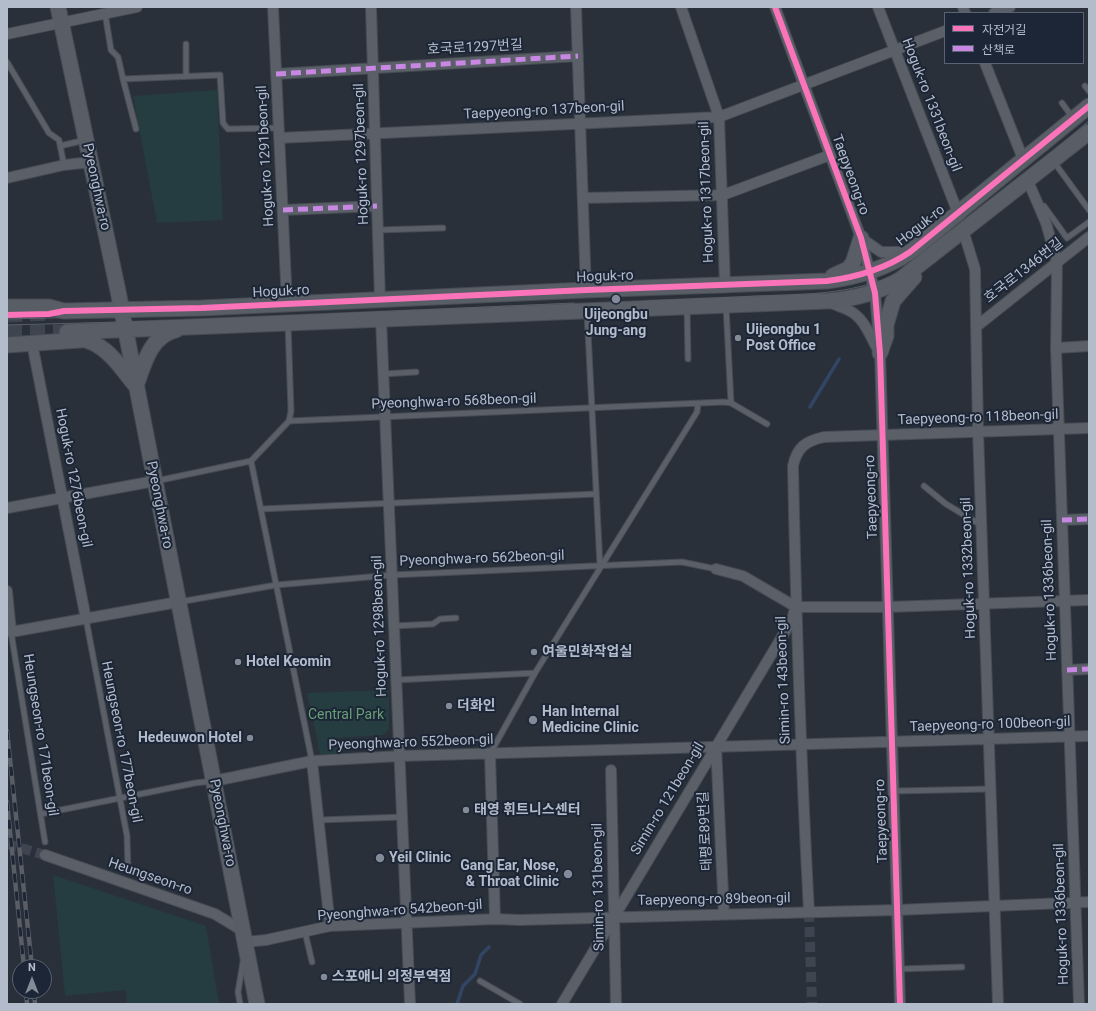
<!DOCTYPE html>
<meta charset="utf-8">
<style>
body{margin:0}
#map{position:relative;width:1096px;height:1011px;overflow:hidden;background:#29303a;font-family:Roboto,"Noto Sans KR",sans-serif}
canvas{display:block}
.frame{position:absolute;inset:0;border:8px solid #b3bccb;pointer-events:none}
.legend{position:absolute;left:944px;top:12px;width:140px;height:52px;box-sizing:border-box;background:#1c2636;border:1px solid #586272;margin:0;padding:5px 7px;list-style:none;font-size:12px;color:#b3bccb}
.legend li{display:flex;align-items:center;gap:8px;height:20px}
.legend b{width:20px;border:1px solid #586272}
.north{position:absolute;left:12px;top:959px;width:40px;height:40px;box-sizing:border-box;background:#1c2636;border:1px solid #586272;border-radius:50%;rotate:0deg;font-size:11px;font-weight:700;line-height:16px;text-align:center;color:#b3bccb}
.north::after{content:'';display:block;margin:auto;width:14px;height:18px;background:#838b98;clip-path:polygon(50% 0,100% 100%,50% 72%,0 100%)}
</style>
<div id="map">
<canvas width="1096" height="1011"></canvas>
<div class="frame"></div>
<ul class="legend">
<li><b style="height:5px;background:#fb73b8"></b>자전거길</li>
<li><b style="height:5px;background:#c787e3"></b>산책로</li>
</ul>
<div class="north">N</div>
</div>
<script>
const c = document.querySelector('canvas').getContext('2d');
c.lineJoin = 'round';
function fillPath(path, color) {
  c.fillStyle = color;
  c.fill(path, 'evenodd');
}
function trace(path, color, width, dash) {
  c.strokeStyle = color;
  c.lineWidth = width;
  c.lineCap = dash ? 'butt' : 'round';
  c.setLineDash(dash || []);
  c.stroke(path);
}
function write(font, color, halo, rows, align = 'center') {
  c.font = font + ' Roboto,"Noto Sans KR",sans-serif';
  c.lineWidth = 4;
  c.setLineDash([]);
  c.textBaseline = 'middle';
  c.strokeStyle = halo;
  c.fillStyle = color;
  for (const [text, x, y, turn = 0] of rows) {
    c.save();
    c.translate(x, y);
    c.rotate((+turn || 0) * Math.PI / 180);
    c.textAlign = isNaN(turn) ? turn : align;
    if (halo) c.strokeText(text, 0, 0);
    c.fillText(text, 0, 0);
    c.restore();
  }
}
const green = new Path2D(`
 M217,90L223,220L157,223L133,96Z
 M389,690V729L383,735L337,738L338,754H320L307,693Z
 M53,875L206,926L219,1004H127L125,990L65,996Z`);
const stream = new Path2D(`
 M810,407L839,359
 M457,1004L463,986L475,974L481,955L489,947`);
const streetTunnel = new Path2D(`
 M7,844L45,855
 M809,912L812,1004`);
const secondaryTunnel = new Path2D(`
 M7,315L53,313
 M7,332H67`);
const lane = new Path2D(`
 M105,13L111,50L118,57L123,79L220,75L223,123L228,129L279,128
 M186,44V76
 M7,62L49,133L59,140L64,165
 M123,79L136,129
 M1085,86L1089,91
 M1062,103L1073,118
 M60,146L85,140
 M1054,162L1089,210
 M1040,207L1044,206L1067,238L1089,222
 M378,230L443,228
 M726,306L731,403
 M687,307L688,359
 M587,312L600,566
 M288,324L291,411L289,421
 M383,374L416,372
 M251,461L312,761
 M156,481L251,461L289,421L724,402L731,403L767,424
 M924,486L946,504L981,525
 M261,509L596,494
 M179,602L276,585L392,575L682,562L716,569
 M86,619L127,836L128,870
 M394,626L433,624L440,619L456,618
 M11,632L45,842
 M396,680L535,673L697,412L698,404
 M490,754L535,673
 M894,791L990,789
 M41,814L195,783L213,781
 M319,820L402,817
 M305,932L312,962
 M899,969L962,967
 M480,981L520,1004
 M240,1004L238,992L243,962`);
const street = new Path2D(`
 M273,7L287,303
 M371,7L380,300
 M576,7L586,290
 M681,7L719,117L725,285
 M775,7L861,238L875,293L880,353L900,1004
 M878,7L958,213
 M963,7L965,13
 M994,13L1010,7
 M7,34L137,7
 M985,63L1023,159
 M276,74L578,56
 M279,138L719,117L945,31
 M7,178L64,165L91,162
 M1028,181L1046,223L1057,262L1056,348L1079,1004
 M583,198L723,195L830,155
 M283,210L377,206
 M963,230L975,269L978,431L998,1004
 M861,238L881,252H910
 M828,301C835,306 841,306 848,310C864,317 870,336 878,350
 M381,319L410,1004
 M977,326L1089,237
 M32,343L86,619
 M1056,348L1089,346
 M7,508L155,481
 M1062,520L1089,519
 M716,569L743,576L796,607H888L1089,600
 M7,591L11,632L178,602
 M1067,670L1089,669
 M716,746L724,914
 M490,754L495,919
 M312,761L330,926
 M611,770L616,1004
 M214,781L312,761L400,756L1089,736
 M45,855L215,914L243,931
 M809,912C801,763 796,615 793,466C797,447 806,441 824,437L1089,428
 M245,942L266,940L330,926L495,919L520,920L897,910L1089,902
 M562,1004L792,620L794,612`);
const secondary = new Path2D(`
 M58,7L118,291L257,1004
 M833,276L848,269L853,263L861,238
 M7,307H49L64,311L201,308L586,290L827,281C858,277 885,269 910,252L1089,106
 M67,332L828,301C855,299 878,293 901,279L1089,132
 M72,334C80,340 89,340 97,345C113,354 125,373 136,386C144,364 150,336 176,330
 M7,345L81,340
 M880,353L886,336V325L893,301L914,277`);
const tram = new Path2D(`
 M1051,145L1076,123L1087,116
 M785,290C829,285 873,282 912,259C931,247 948,230 965,217
 M645,293L729,292
 M646,301C684,299 721,298 758,296C821,294 866,294 922,261L1089,121
 M7,319L137,316L574,296
 M7,325L197,320L574,303`);
const rail = new Path2D(`
 M7,731L32,967
 M7,802L24,967
 M26,991L27,1004
 M34,991L35,1004`);
const quiet = new Path2D(`
 M276,74L578,56
 M283,210L377,206
 M1062,520L1089,519
 M1067,670L1089,669`);
const cycleway = new Path2D(`
 M775,7L861,238L875,293L880,353L900,1004
 M7,315L49,314L64,311L201,308L586,290L827,281C858,277 885,269 910,252L1089,106`);
const markers = [
 [616,299,5,"#838b98"],
 [738,338,4,"#838b98"],
 [534,652,4,"#838b98"],
 [238,662,4,"#838b98"],
 [449,706,4,"#838b98"],
 [533,720,5,"#838b98"],
 [250,738,4,"#838b98"],
 [466,810,4,"#838b98"],
 [380,858,5,"#838b98"],
 [568,874,5,"#838b98"],
 [324,977,4,"#838b98"]
];
const streetNames = [
 ["호국로1297번길",475,48,-3],
 ["Hoguk-ro 1331beon-gil",931,105,69],
 ["Taepyeong-ro 137beon-gil",544,111,-3],
 ["Hoguk-ro 1297beon-gil",362,154,-92],
 ["Hoguk-ro 1291beon-gil",266,156,-93],
 ["Taepyeong-ro",850,175,70],
 ["Pyeonghwa-ro",96,187,78],
 ["Hoguk-ro 1317beon-gil",707,192,-92],
 ["Hoguk-ro",921,226,-38],
 ["호국로1346번길",1024,271,-38],
 ["Hoguk-ro",605,277,-2],
 ["Hoguk-ro",281,292,-3],
 ["Pyeonghwa-ro 568beon-gil",454,402,-2],
 ["Taepyeong-ro 118beon-gil",978,418,-2],
 ["Hoguk-ro 1276beon-gil",73,478,79],
 ["Taepyeong-ro",872,497,-92],
 ["Pyeonghwa-ro",159,505,79],
 ["Pyeonghwa-ro 562beon-gil",482,559,-2],
 ["Hoguk-ro 1332beon-gil",969,568,-92],
 ["Hoguk-ro 1336beon-gil",1050,590,-92],
 ["Hoguk-ro 1298beon-gil",380,626,-92],
 ["Simin-ro 143beon-gil",784,680,-92],
 ["Taepyeong-ro 100beon-gil",990,725,-2],
 ["Heungseon-ro 171beon-gil",40,735,81],
 ["Heungseon-ro 177beon-gil",121,742,79],
 ["Pyeonghwa-ro 552beon-gil",411,743,-2],
 ["Simin-ro 121beon-gil",668,799,-59],
 ["Taepyeong-ro",882,821,-92],
 ["Pyeonghwa-ro",222,823,79],
 ["태평로89번길",706,831,-93],
 ["Heungseon-ro",150,877,19],
 ["Simin-ro 131beon-gil",599,887,-91],
 ["Taepyeong-ro 89beon-gil",714,900,-1],
 ["Pyeonghwa-ro 542beon-gil",400,911,-4],
 ["Hoguk-ro 1336beon-gil",1062,914,-92]
];
const poiNames = [
 ["Uijeongbu",616,315,"center"],
 ["Jung-ang",616,331,"center"],
 ["Uijeongbu 1",746,330],
 ["Post Office",746,346],
 ["여울민화작업실",542,652],
 ["Hotel Keomin",246,662],
 ["더화인",457,706],
 ["Han Internal",542,712],
 ["Medicine Clinic",542,728],
 ["Hedeuwon Hotel",242,738,"right"],
 ["태영 휘트니스센터",474,810],
 ["Yeil Clinic",389,858],
 ["Gang Ear, Nose,",559,866,"right"],
 ["& Throat Clinic",559,882,"right"],
 ["스포애니 의정부역점",332,977]
];
const parkNames = [
 ["Central Park",346,715]
];
fillPath(green, '#253c41');
trace(stream, '#324564', 3.5);
trace(streetTunnel, '#3e4550', 10, [10, 5]);
trace(secondaryTunnel, '#3e4550', 15, [15, 8]);
trace(lane, '#464b53', 7);
trace(street, '#464b53', 12);
trace(secondary, '#464b53', 17);
trace(lane, '#5a5f68', 5);
trace(street, '#5a5f68', 10);
trace(secondary, '#585d66', 15);
trace(tram, '#585d66', 1);
trace(rail, '#585d66', 4.5);
trace(rail, '#1c2636', 3, [9]);
trace(quiet, '#c787e3', 5, [10, 5]);
trace(cycleway, '#fb73b8', 6);
for (const [x, y, r, color] of markers) {
  const dot = new Path2D();
  dot.arc(x, y, r, 0, 2 * Math.PI);
  c.fillStyle = color;
  c.fill(dot);
  trace(dot, '#1c2636', 1.5);
}
write('14px', '#b3bccb', '#1c2636', streetNames);
write('bold 14px', '#b3bccb', '#1c2636', poiNames, 'left');
write('14px', '#689f76', '#1c2636', parkNames);
</script>
